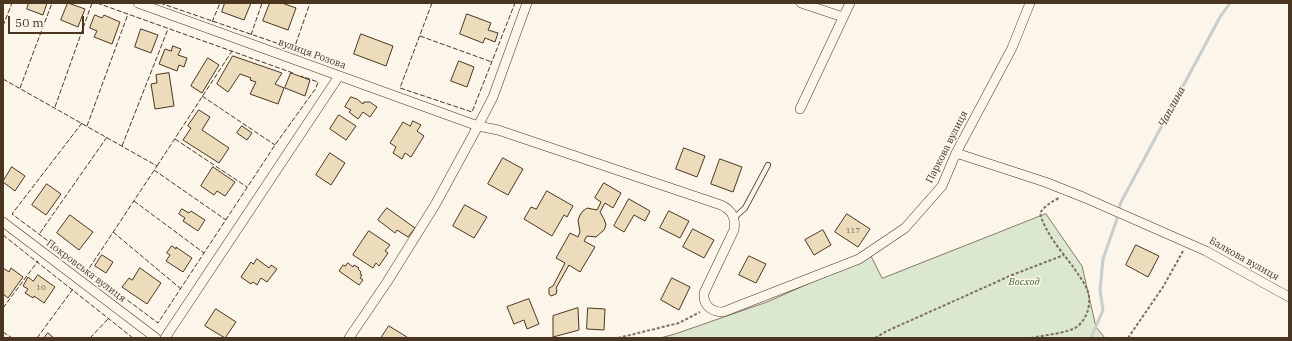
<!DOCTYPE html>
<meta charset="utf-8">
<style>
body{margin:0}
#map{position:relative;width:1292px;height:341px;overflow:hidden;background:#fbf6e9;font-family:"IBM Plex Serif",serif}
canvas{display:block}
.frame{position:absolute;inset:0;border:4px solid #4a3520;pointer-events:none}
.scale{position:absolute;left:8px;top:16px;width:76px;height:18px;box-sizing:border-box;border:2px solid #4a3520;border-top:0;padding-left:5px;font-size:12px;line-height:14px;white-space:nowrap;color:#4a3520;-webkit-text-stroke:3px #fbf6e9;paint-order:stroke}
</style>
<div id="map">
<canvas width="1292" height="341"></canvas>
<div class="frame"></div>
<div class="scale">50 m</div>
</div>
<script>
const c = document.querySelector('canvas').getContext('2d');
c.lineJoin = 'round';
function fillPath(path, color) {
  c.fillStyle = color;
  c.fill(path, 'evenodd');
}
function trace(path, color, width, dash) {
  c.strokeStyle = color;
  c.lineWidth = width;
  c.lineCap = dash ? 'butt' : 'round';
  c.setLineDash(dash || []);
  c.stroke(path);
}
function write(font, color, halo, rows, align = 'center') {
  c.font = font + ' "IBM Plex Serif",serif';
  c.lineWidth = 3;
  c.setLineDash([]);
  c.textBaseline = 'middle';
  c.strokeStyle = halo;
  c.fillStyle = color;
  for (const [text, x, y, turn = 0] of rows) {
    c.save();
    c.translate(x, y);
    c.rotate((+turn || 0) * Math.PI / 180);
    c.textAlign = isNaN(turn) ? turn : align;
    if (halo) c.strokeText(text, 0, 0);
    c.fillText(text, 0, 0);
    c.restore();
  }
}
const green = new Path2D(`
 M1046,214L1082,266L1096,327L1105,338H660L675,334L767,302L871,256L882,278Z`);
const stream = new Path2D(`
 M1119,211L1120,204L1220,17L1230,3
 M1091,338L1103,310L1100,290L1103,259L1117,219`);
const building = new Path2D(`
 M29,3H47L43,15L27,9Z
 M68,3L85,9L78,27L61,20Z
 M225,3H251L244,20L222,12Z
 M270,3H282L296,8L288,30L263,21Z
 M467,14L491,23L488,30L498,33L495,42L485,38L483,43L460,34Z
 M95,15L102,18L104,15L120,22L112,44L94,37L97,31L90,28Z
 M141,29L158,35L151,53L135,47Z
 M361,34L393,46L386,66L354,54Z
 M173,46L181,49L178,55L187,58L184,67L179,65L177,71L159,64L165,49L171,51Z
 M233,56L282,73L275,84L284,88L278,104L250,94L256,82L250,80L251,78L240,74L228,92L217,84Z
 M208,58L219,65L202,93L191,86Z
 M459,61L474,67L467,87L451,81Z
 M169,73L174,106L155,109L151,84L157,83L156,75Z
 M291,73L310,80L305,96L285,88Z
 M351,97L357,99L363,104L364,102H370L377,107L370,117L363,112L358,119L349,112L351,110L345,107Z
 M199,110L210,117L202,130L229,148L219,163L183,140L191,128L188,126Z
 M339,115L356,126L346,140L330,129Z
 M413,121L421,125L417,131L424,136L411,157L405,153L402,159L393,153L396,147L390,143L403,122L410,126Z
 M242,126L252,133L247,140L237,133Z
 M684,148L705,156L697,177L676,169Z
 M330,153L345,163L331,185L316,175Z
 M503,158L523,169L508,195L488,184Z
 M720,159L742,167L733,192L711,184Z
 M12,167L25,176L15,191L3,182Z
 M213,167L235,182L225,196L217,191L214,195L201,186Z
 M604,183L621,193L613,208L605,203L600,212L604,219L606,225L604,230L596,237L587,236L584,241L595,247L580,272L569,265L556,288L557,290L556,294L551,296L549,294V288L553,286L565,263L556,258L570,233L578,237L580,232L578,220L580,215L583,211L587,208L597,210L601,202L595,198Z
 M47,184L61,194L46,215L32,205Z
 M547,191L573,206L567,217L564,215L552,236L524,219L531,207L536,209Z
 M629,199L650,211L645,221L634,215L624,232L614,226Z
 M465,205L487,217L474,238L453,226Z
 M387,208L415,228L408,237L397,230L395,233L378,220Z
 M182,209L189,213L191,211L205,220L198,231L183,221L185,218L179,214Z
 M669,211L689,221L680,238L660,228Z
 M847,214L870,229L858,247L835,232Z
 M70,215L93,232L79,250L57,233Z
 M693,229L714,240L704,258L683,247Z
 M823,230L831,245L814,255L805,240Z
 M369,231L390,245L385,251L388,253L379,266L376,263L373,268L353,255Z
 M1136,245L1159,256L1148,277L1126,265Z
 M172,246L176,249V247L192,258L183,272L166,261L170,255L167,253Z
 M102,255L113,262L106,273L95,266Z
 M749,256L766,264L756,283L739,275Z
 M257,259L269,268L271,265L277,269L267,282L261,278L257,285L253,282L251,284L241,277L251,262L253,264Z
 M348,263L353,267L354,265L359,268L358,269L361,272L360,274L362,275L360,278L363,280L359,285L339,271L343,265L345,266Z
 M3,268L9,272L11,268L23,277L8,298L3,294Z
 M140,268L161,283L147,304L122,287L129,278L132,280Z
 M38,275L55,287L44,303L34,296L33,298L25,293L28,289L23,286L28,277L33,281Z
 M672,278L690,287L679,310L661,300Z
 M529,299L539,324L527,329L524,320L514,324L507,307Z
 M578,308L579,330L553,337V316Z
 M588,308L605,309L604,330L587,329Z
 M216,309L236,322L225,338L205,326Z
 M389,326L407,337V338H381Z
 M48,333L54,338H44Z`);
const path = new Path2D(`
 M618,338L679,323L700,312
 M875,338L887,331L1012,275L1064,255
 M1031,338C1045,335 1060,334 1073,329C1086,323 1092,305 1088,292C1085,283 1079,276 1074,268C1062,252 1045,233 1040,213C1045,206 1051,202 1059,198
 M1128,338L1163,287L1183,251`);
const service = new Path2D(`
 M734,218L745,208L768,165`);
const minor = new Path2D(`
 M138,3L478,126L498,130L721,205C732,210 736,218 734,230L704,293C703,305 711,312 723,312L859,259L905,228L942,186L956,153L1012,48L1030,3
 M801,3L843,17
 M800,109L850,3
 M956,153L1045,182L1083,197L1206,251L1289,297
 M3,222L156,338
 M165,338L339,76
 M349,338L387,282L435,205L478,126L493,97L527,3`);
const fence = new Path2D(`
 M97,3L293,73
 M160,3L294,49L310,3
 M432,3L400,88L472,112L515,3
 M832,3H833
 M212,22L220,3
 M3,26L12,3
 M251,35L262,3
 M420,36L492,62
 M3,79L157,166L88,270
 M20,88L52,3
 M202,96L275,145
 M55,107L92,3
 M82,123L12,214L158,323L275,145L316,88L318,82L301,76
 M87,126L128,14
 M175,139L247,187
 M122,146L168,29
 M157,166L232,51
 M154,170L226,220
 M134,201L204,253
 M113,232L181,289
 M40,233L107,137
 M3,235L133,338
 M3,308L38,261
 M3,332L12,338
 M37,338L73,289
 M90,338L109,318`);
const numberNames = [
 ["117",853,231],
 ["10",41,288]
];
const streetNames = [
 ["вулиця Розова",312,54,20],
 ["Паркова вулиця",947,147,-63],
 ["Балкова вулиця",1244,259,29],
 ["Покровська вулиця",86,271,37]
];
const parkNames = [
 ["Восход",1024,282]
];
const waterNames = [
 ["Чаплина",1172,107,-62]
];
fillPath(green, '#dce7d0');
trace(green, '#887966', 1);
trace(stream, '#c9cecd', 3);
fillPath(building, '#ecdcbc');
trace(building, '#4a3520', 1);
trace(service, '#4a3520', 6);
trace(minor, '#4a3520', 10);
trace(path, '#7f6f5c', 2, [3, 2]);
trace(service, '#fbf6e9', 4.5);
trace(minor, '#fbf6e9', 9);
trace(fence, '#4a3520', 1, [5, 2]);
write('8px', '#725f47', null, numberNames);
write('10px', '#4a3520', '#fbf6e9', streetNames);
write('italic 10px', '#436837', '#fbf6e9', parkNames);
write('italic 11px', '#4a3520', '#fbf6e9', waterNames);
</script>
